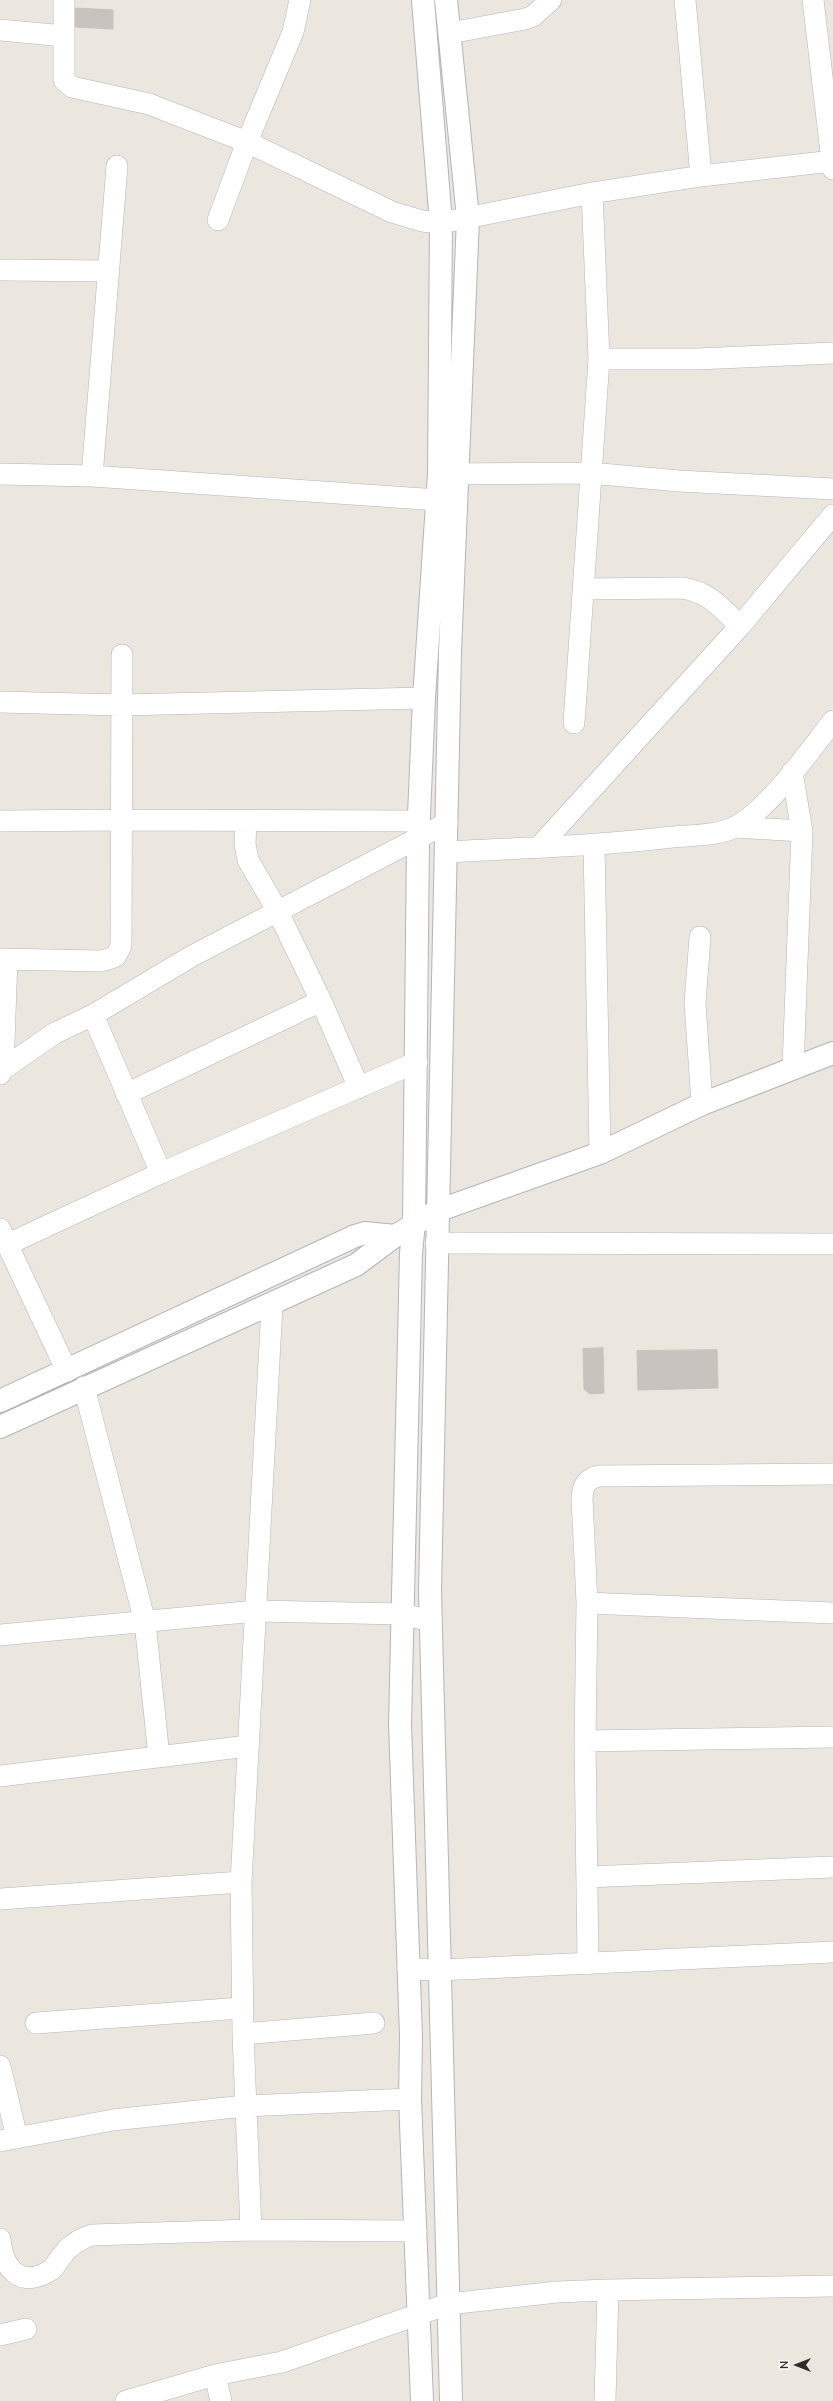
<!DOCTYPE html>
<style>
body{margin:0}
#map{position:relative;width:833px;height:2401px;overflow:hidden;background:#ece7de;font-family:"Nunito Sans",sans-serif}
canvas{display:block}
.north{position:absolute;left:777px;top:2345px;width:40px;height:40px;-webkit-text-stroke:3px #fff;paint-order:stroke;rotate:270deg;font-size:11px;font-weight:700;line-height:16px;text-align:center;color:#2b2b2b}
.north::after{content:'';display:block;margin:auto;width:14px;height:18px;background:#2b2b2b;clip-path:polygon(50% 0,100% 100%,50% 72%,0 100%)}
</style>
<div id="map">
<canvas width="833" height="2401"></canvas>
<div class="north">N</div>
</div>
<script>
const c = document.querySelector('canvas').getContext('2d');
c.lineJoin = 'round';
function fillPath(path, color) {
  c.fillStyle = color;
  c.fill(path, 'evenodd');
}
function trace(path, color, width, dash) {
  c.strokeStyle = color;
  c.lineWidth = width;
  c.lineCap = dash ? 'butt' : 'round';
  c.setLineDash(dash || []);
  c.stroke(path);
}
const building = new Path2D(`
 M76,8L113,10V29L76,27Z
 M603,1348L604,1393L590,1394L584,1389L583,1349Z
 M717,1350L718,1388L638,1390L637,1351Z`);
const street = new Path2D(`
 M64,0V80L72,87L149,104L247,142L392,212L422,221L441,223L592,193L701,176L833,161
 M685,0L701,176
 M813,0L833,169
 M0,30L64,36
 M450,33L525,19L533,16L551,0
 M592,193L599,359
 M218,220L247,142L293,32L300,0
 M0,270L109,271
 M0,474L92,476L438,500
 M440,474L590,473L679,481L833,489
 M92,476L117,166
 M583,589L682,588C710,592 721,608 740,626
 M0,702L121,705L424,698
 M574,723L599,359H697L833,353
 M0,821L121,820L419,821
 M246,821L245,844L248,860L277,910L321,1001L359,1088
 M734,827L802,831L792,772
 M594,845L600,1153
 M539,847L740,626L833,515
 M446,852C522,848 597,846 672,837C692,835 717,836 735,827C770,808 808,753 833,721
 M700,937L695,1003L702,1104
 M0,959L101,961L115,957L121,946L122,655
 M93,1015L161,1173
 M793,1067L802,831
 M3,1069L7,959
 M0,1074L3,1069L55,1033L93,1015L192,956L447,823
 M126,1094L321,1001
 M0,1229L67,1371
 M436,1243L833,1244
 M6,1245L161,1173L417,1062
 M84,1387L145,1622L159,1757
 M587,1603L833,1613
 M0,1635L256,1611L402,1614L431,1621
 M585,1741L587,1603L582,1498C583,1485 586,1479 599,1476L833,1474
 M0,1776L248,1746
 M587,1877L833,1867
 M0,1899L241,1882
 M588,1964L585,1741L833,1737
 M408,1969L440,1970L833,1952
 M36,2023L242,2008
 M243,2034L374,2023
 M0,2066L17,2138
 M0,2141L113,2120L245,2106L410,2099
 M251,2230L243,2034L241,1882L272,1305
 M0,2239C3,2268 20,2290 51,2270C55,2267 58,2260 62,2256C69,2245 80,2239 92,2235L251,2230L416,2231
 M0,2335L26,2329
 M215,2375L221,2401
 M126,2401L215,2375L282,2362L448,2304L557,2292L608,2290L833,2286
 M605,2401L608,2290`);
const secondary = new Path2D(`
 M446,0L468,218L450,652L430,1591L451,2401
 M0,1401L355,1236L365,1233L395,1236
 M0,1427L356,1265L395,1236L437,1211L600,1153L702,1104L833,1053
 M422,2401L410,2099L411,2036L400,1724L411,1253L414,1223L418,839L424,698L439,474L441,223L423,0`);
fillPath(building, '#c8c3be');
trace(building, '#c8c2b8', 1);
trace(street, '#b2b4be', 22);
trace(secondary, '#b2b4be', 24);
trace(street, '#fff', 21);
trace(secondary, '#fff', 22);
</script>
